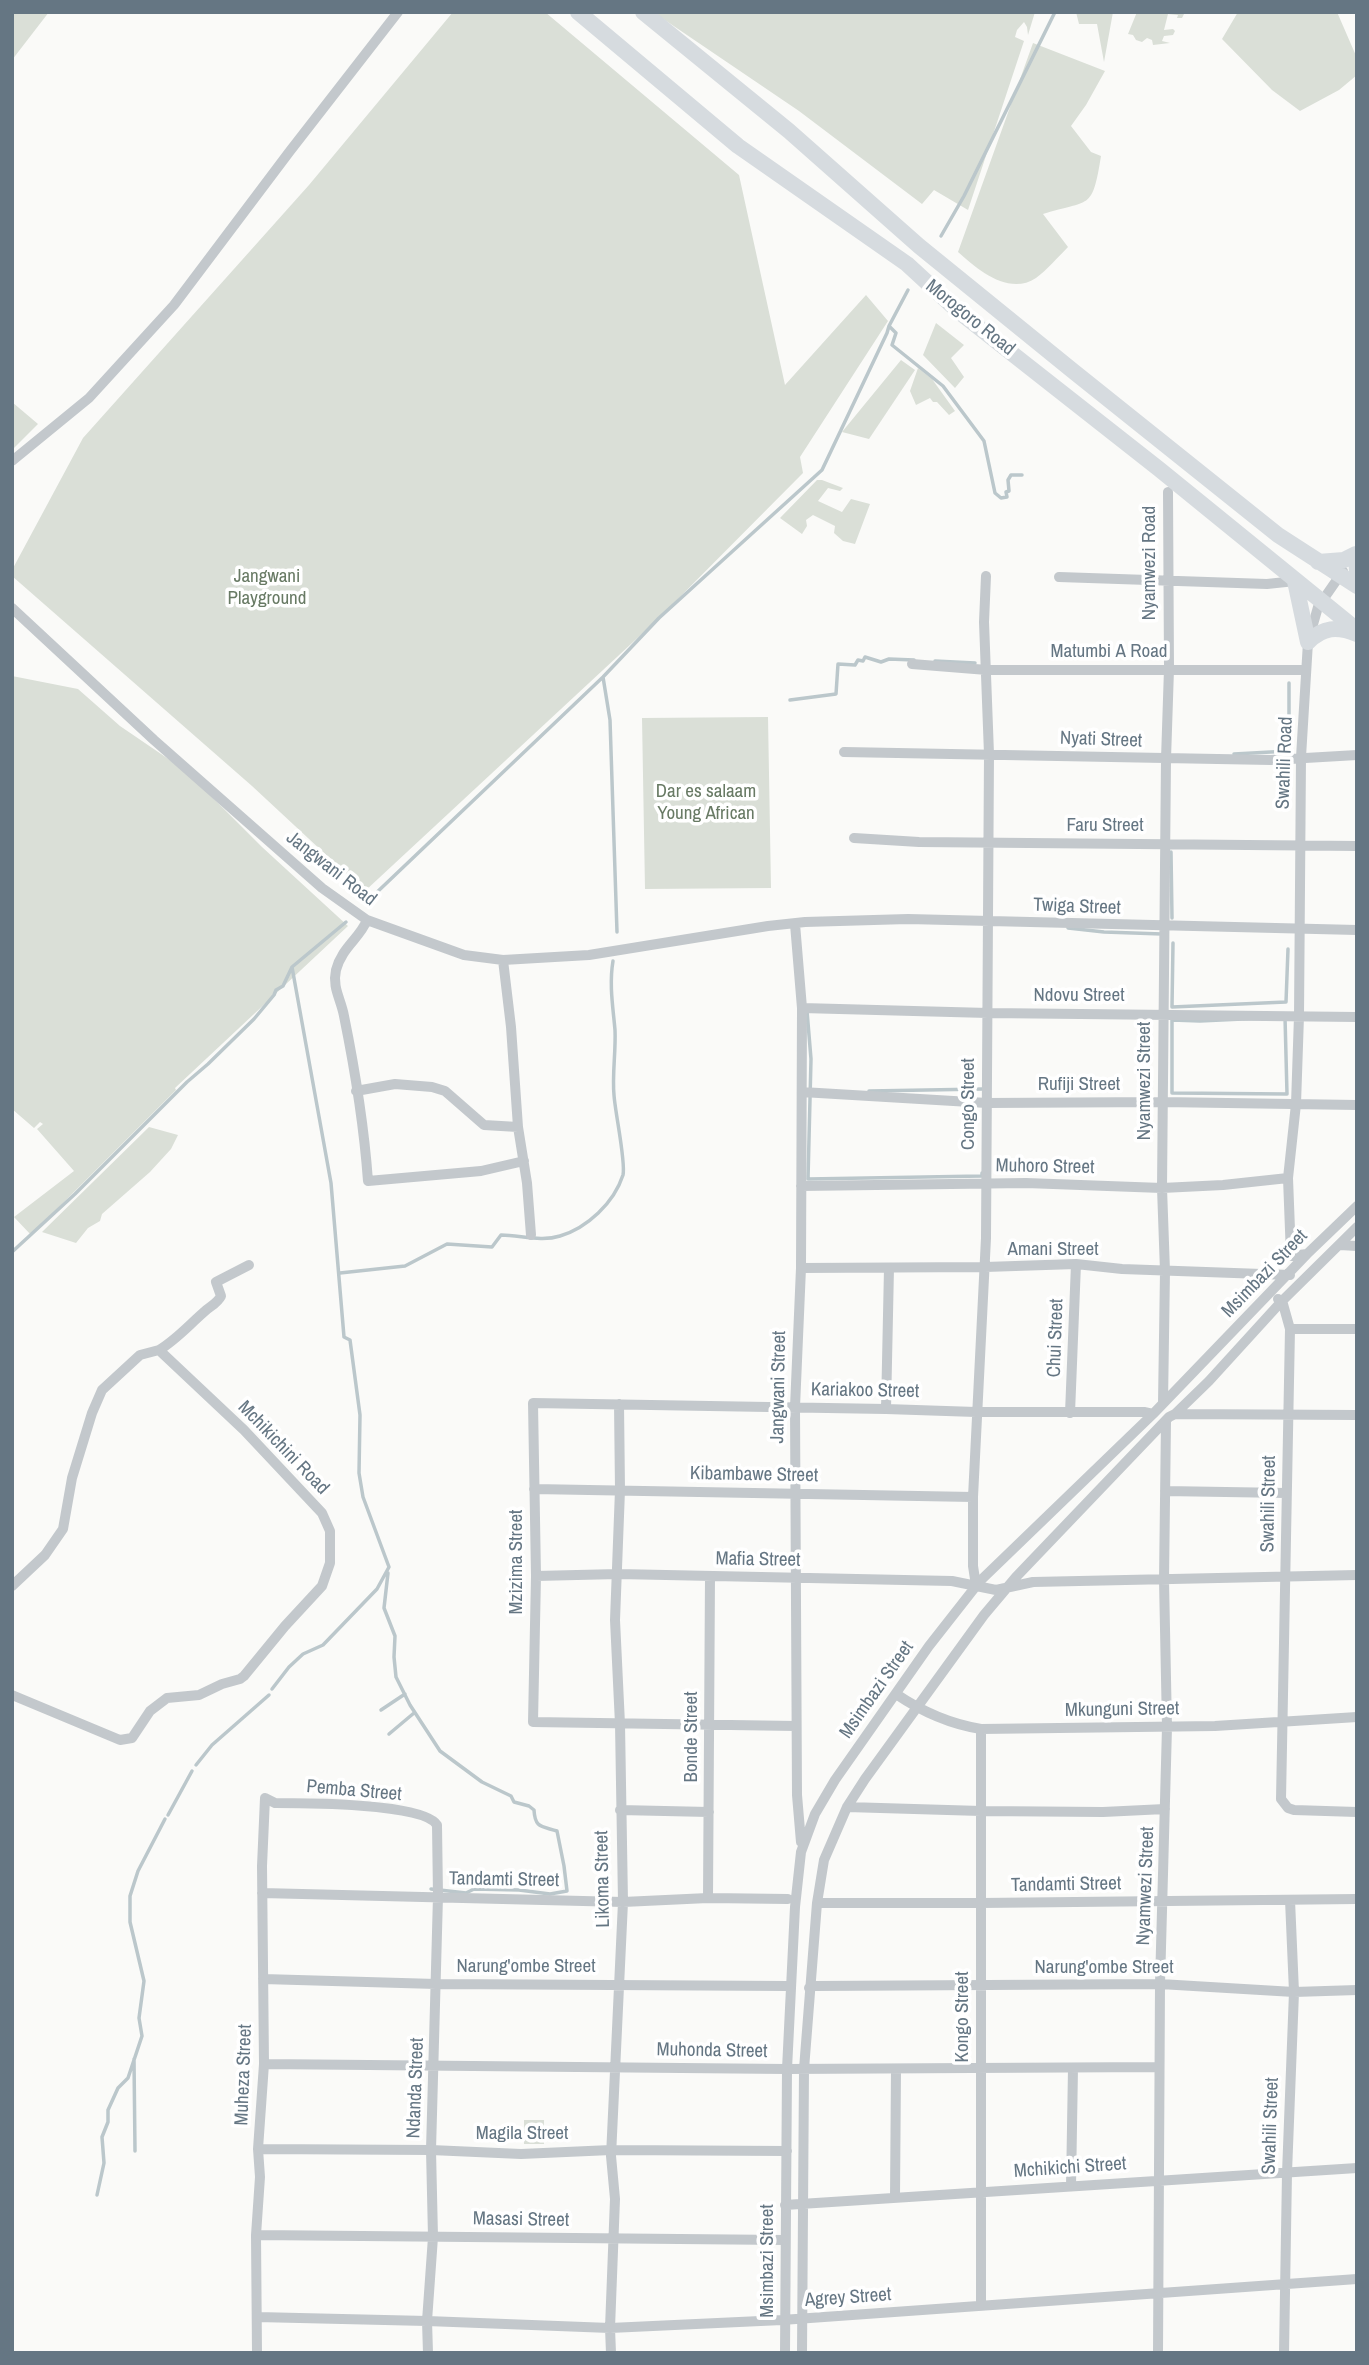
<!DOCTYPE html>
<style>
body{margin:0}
#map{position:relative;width:1369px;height:2365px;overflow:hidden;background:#fafaf8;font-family:"Archivo Narrow",sans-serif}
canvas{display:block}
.frame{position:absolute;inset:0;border:14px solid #657683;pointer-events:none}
</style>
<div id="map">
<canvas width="1369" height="2365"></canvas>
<div class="frame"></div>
</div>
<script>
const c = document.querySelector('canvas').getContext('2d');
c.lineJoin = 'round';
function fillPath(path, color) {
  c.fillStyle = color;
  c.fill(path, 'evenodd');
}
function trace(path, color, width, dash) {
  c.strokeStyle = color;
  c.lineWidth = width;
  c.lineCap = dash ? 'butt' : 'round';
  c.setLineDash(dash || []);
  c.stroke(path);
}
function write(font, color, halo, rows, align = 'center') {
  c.font = font + ' "Archivo Narrow",sans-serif';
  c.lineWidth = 7;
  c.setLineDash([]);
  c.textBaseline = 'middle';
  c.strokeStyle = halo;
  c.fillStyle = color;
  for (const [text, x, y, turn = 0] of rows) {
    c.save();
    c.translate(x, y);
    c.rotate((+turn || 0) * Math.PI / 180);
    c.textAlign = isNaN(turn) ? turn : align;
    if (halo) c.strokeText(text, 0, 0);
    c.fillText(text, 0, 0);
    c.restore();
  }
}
const green = new Path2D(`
 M14,12H49L12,60V16Z
 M453,12H545L739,175L785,385L866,295L888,321L800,457L803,473L659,618L365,891L252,786L12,576V570L83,438L309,185Z
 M653,12H1035L1028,35L1027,27L1024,22L1017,30L1015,37L1024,41L968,210L934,190L922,204L799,111Z
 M1076,12H1113L1104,62L1097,24H1079Z
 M1137,12H1185L1182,18H1177L1178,15L1168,14L1164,30L1173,29L1175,31L1173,35L1164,36L1162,41L1170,43L1153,45L1152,40L1147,38L1142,42L1136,40L1133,35L1128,34Z
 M1238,12H1337L1357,58V75L1339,90L1300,111L1272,90L1222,39Z
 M1033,43L1105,71L1086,105L1071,126L1091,152L1101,156C1092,212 1090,199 1043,214L1068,247C1058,257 1047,270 1036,278C1009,296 978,270 958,252Z
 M936,323L964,345L951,358L964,377L955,388L923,355Z
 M901,360L915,370L869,439L842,432Z
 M918,368L932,379L955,411L949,415L937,402H933L930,398L916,405L910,391Z
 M12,402L38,424L12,450Z
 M817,480H822L843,488L840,491L828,488L818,501L842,512L851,499L870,504L855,544L843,541L834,533L835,526L813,515L806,520L807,526L802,534L780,518Z
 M12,676L78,689L120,726L186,771L262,847L348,926L175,1088L176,1090L31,1235L14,1217L74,1171L37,1129L43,1124L40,1122L34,1128L12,1109Z
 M768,717L771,888L645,889L642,718Z
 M149,1127L178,1135L171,1149L150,1172L102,1214L100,1221L88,1228L76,1243L42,1232Z
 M524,2120H544V2144H524Z`);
const stream = new Path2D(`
 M941,236L964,196L1055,12
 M889,326L896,333L892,345L943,386L984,441L995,493L1001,498L1007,497L1006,492L1009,491L1008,480L1011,475H1022
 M935,661L975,663
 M603,677L610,720L617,932
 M790,700L836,694L838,664L855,665L858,660L863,661L865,657L881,662L889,659L914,660
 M1234,754L1289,751V683
 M1171,852L1172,918
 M374,895L603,677L659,618L822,470L887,333L889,326L908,290
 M1068,928L1104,932L1162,934
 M1173,943L1172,1007L1286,1002L1288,949
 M807,1011L811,1059L808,1179L982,1176V1173
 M1285,1017L1287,1094L1172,1093V1020L1200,1021Z
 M869,1091L983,1089
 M12,1252L75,1194L187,1082L208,1064L254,1019L274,995L276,990L283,986L292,967L346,922
 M340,1273L405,1266L447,1244L492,1247L501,1235C520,1235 541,1242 560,1236C587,1228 614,1203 623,1175C626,1162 615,1112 614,1095C612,1074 616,1052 615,1030C613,1007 609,985 613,961
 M388,1573L384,1608L395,1636L394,1657L396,1677L410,1705L440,1751L482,1782L511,1796L514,1802L529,1806L534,1810C535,1828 541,1826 557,1831L564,1866L567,1891L550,1894L519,1890L474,1889L466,1893L431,1889
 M272,1689L289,1667L303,1654L323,1645L377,1589L389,1567L363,1497L359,1473L360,1415L350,1340L344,1337L331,1183L292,967
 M381,1710L405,1694
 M389,1734L414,1713
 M196,1765L212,1745L269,1695
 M168,1815L192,1771
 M134,2059L135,2151
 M97,2195L104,2163L102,2137L108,2122V2110L118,2088L128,2078L142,2036L139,2018L144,1981L130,1922V1896L138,1871L165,1819`);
const minor = new Path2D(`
 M12,461L89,398L174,305L290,151L398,12
 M1059,577L1267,584L1295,581
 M12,608L154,740L322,888L367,920L464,955L503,960L589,955L768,926L805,922L908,919L1357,930
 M912,664L987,670H1306
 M844,752L1271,760L1357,755
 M854,838L919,842L1357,846
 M367,920C360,938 342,947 336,970C332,988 341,999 344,1016C355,1070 364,1126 368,1181L481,1171L524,1161
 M795,924L802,1008L801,1268L795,1407L797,1795L801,1842
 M503,960L511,1027L518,1127L527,1183L531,1235
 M802,1008L988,1013L1357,1017
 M356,1091L395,1084L432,1087L445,1091L484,1125L518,1127
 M802,1092L987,1103L1162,1102L1357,1105
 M801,1186L1026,1183L1162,1188L1223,1185L1288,1178
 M1340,1245L1357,1246
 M1307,1254L1291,1256L1288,1178L1296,1104L1299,1016L1301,757L1308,642L1318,607L1343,571
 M801,1268L985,1267L1076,1264L1122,1269L1290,1275
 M1278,1299L1283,1304L1290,1329L1281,1799L1288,1808L1294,1810L1357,1812
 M1290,1329H1357
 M159,1350C176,1340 189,1325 204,1312C210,1306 217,1304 221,1296L216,1282L249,1265
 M1163,1403L1165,1271L1162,1188L1166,759L1169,669L1168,492
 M886,1409L889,1268
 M1070,1413L1076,1264
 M1175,1414L1357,1415
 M534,1489L973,1497
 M1165,1491L1286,1493
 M536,1576L618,1574L952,1581L996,1590L1033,1582L1357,1575
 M980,1581L975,1579L973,1566V1497L986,1238L989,754L984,622L986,576
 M12,1586L45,1555L63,1529L72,1478L92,1413L102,1390L140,1355L159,1350L244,1430L322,1513L330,1531V1563L322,1586L285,1626L244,1676L240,1679L222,1684L199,1695L167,1698L150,1711L132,1738L120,1740L12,1695
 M896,1694C921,1711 950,1724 981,1729L1215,1726L1357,1717
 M796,1726L533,1722L536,1576L533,1403L886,1409L976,1412H1144L1153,1414
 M981,1729V2306
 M847,1807L981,1811L1103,1812L1165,1809
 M620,1810L709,1812
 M262,1893L623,1902L708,1898L788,1899
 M708,1898L710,1576
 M817,1903H981L1357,1899
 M263,1979L436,1984L788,1986
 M809,1988L814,1986L1160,1984L1294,1992L1357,1990
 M264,2064L786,2069L1159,2067
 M258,2149L431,2150L521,2154L611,2150L787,2151
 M1071,2186L1073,2068
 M895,2197L896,2069
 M785,2205L1357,2168
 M256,2235L785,2240
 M257,2317L427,2321L610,2328L782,2320L1357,2279
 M257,2353L256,2235L260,2177L258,2149L264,2064L262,1866L265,1798L275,1803C302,1803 424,1803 437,1825L438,1896L431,2150L433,2237L427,2321L428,2353
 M611,2353L610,2328L615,2199L611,2156L623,1902L620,1724L615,1620L620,1490L619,1404
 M785,2353L787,2069L795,1907L801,1852L815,1814L835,1780L929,1646L980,1581L1153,1414L1307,1254L1357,1206
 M802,2353L804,2069L817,1903L824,1860L847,1807L865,1779L984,1615L1016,1577L1169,1417L1175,1414L1209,1381L1281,1302L1357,1227
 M1158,2353L1160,1984L1167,1727L1164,1580L1166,1421
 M1284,2353L1287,2173L1294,1992L1290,1900`);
const highway = new Path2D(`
 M578,12L738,146L907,264L958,311L1159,469L1357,630
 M643,12L789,131L919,246L1073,371L1278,535L1357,586
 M1356,554L1357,573
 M1318,562L1344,560L1356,554
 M1295,581L1308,642
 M1308,642C1323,627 1337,626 1357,634`);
const streetNames = [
 ["Morogoro Road",970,318,39],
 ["Nyamwezi Road",1150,563,-90],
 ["Matumbi A Road",1109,652],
 ["Nyati Street",1101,740,2],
 ["Swahili Road",1285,763,-88],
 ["Faru Street",1105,826],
 ["Jangwani Road",331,869,38],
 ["Twiga Street",1077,907,2],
 ["Ndovu Street",1079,996],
 ["Nyamwezi Street",1145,1081,-90],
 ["Rufiji Street",1079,1085],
 ["Congo Street",969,1104,-90],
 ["Muhoro Street",1045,1167,1],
 ["Amani Street",1053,1250],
 ["Msimbazi Street",1265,1274,-46],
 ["Chui Street",1056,1338,-88],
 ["Jangwani Street",779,1387,-89],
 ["Kariakoo Street",865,1391,1],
 ["Mchikichini Road",283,1448,46],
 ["Kibambawe Street",754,1475,1],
 ["Swahili Street",1269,1504,-89],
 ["Mafia Street",758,1560,1],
 ["Mzizima Street",517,1562,-90],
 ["Msimbazi Street",877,1690,-55],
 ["Mkunguni Street",1122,1710,-1],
 ["Bonde Street",692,1737,-90],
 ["Pemba Street",354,1791,5],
 ["Likoma Street",603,1879,-91],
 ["Tandamti Street",504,1880,1],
 ["Tandamti Street",1066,1885,-1],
 ["Nyamwezi Street",1146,1886,-88],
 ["Narung'ombe Street",526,1967],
 ["Narung'ombe Street",1104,1968],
 ["Kongo Street",963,2017,-90],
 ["Muhonda Street",712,2051,1],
 ["Muheza Street",244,2075,-88],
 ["Ndanda Street",416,2088,-88],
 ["Swahili Street",1271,2126,-88],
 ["Magila Street",522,2134],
 ["Mchikichi Street",1070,2168,-4],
 ["Masasi Street",521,2220,1],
 ["Msimbazi Street",768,2261,-90],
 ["Agrey Street",848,2298,-4]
];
const parkNames = [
 ["Jangwani",267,577],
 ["Playground",267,599],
 ["Dar es salaam",706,792],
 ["Young African",706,814]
];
fillPath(green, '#dadfd7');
trace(stream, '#bbc7cb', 3.5);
trace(minor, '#c3c8cc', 10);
trace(highway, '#d6dbdf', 16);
write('19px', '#657683', '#fff', streetNames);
write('19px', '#687a64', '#fff', parkNames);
</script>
